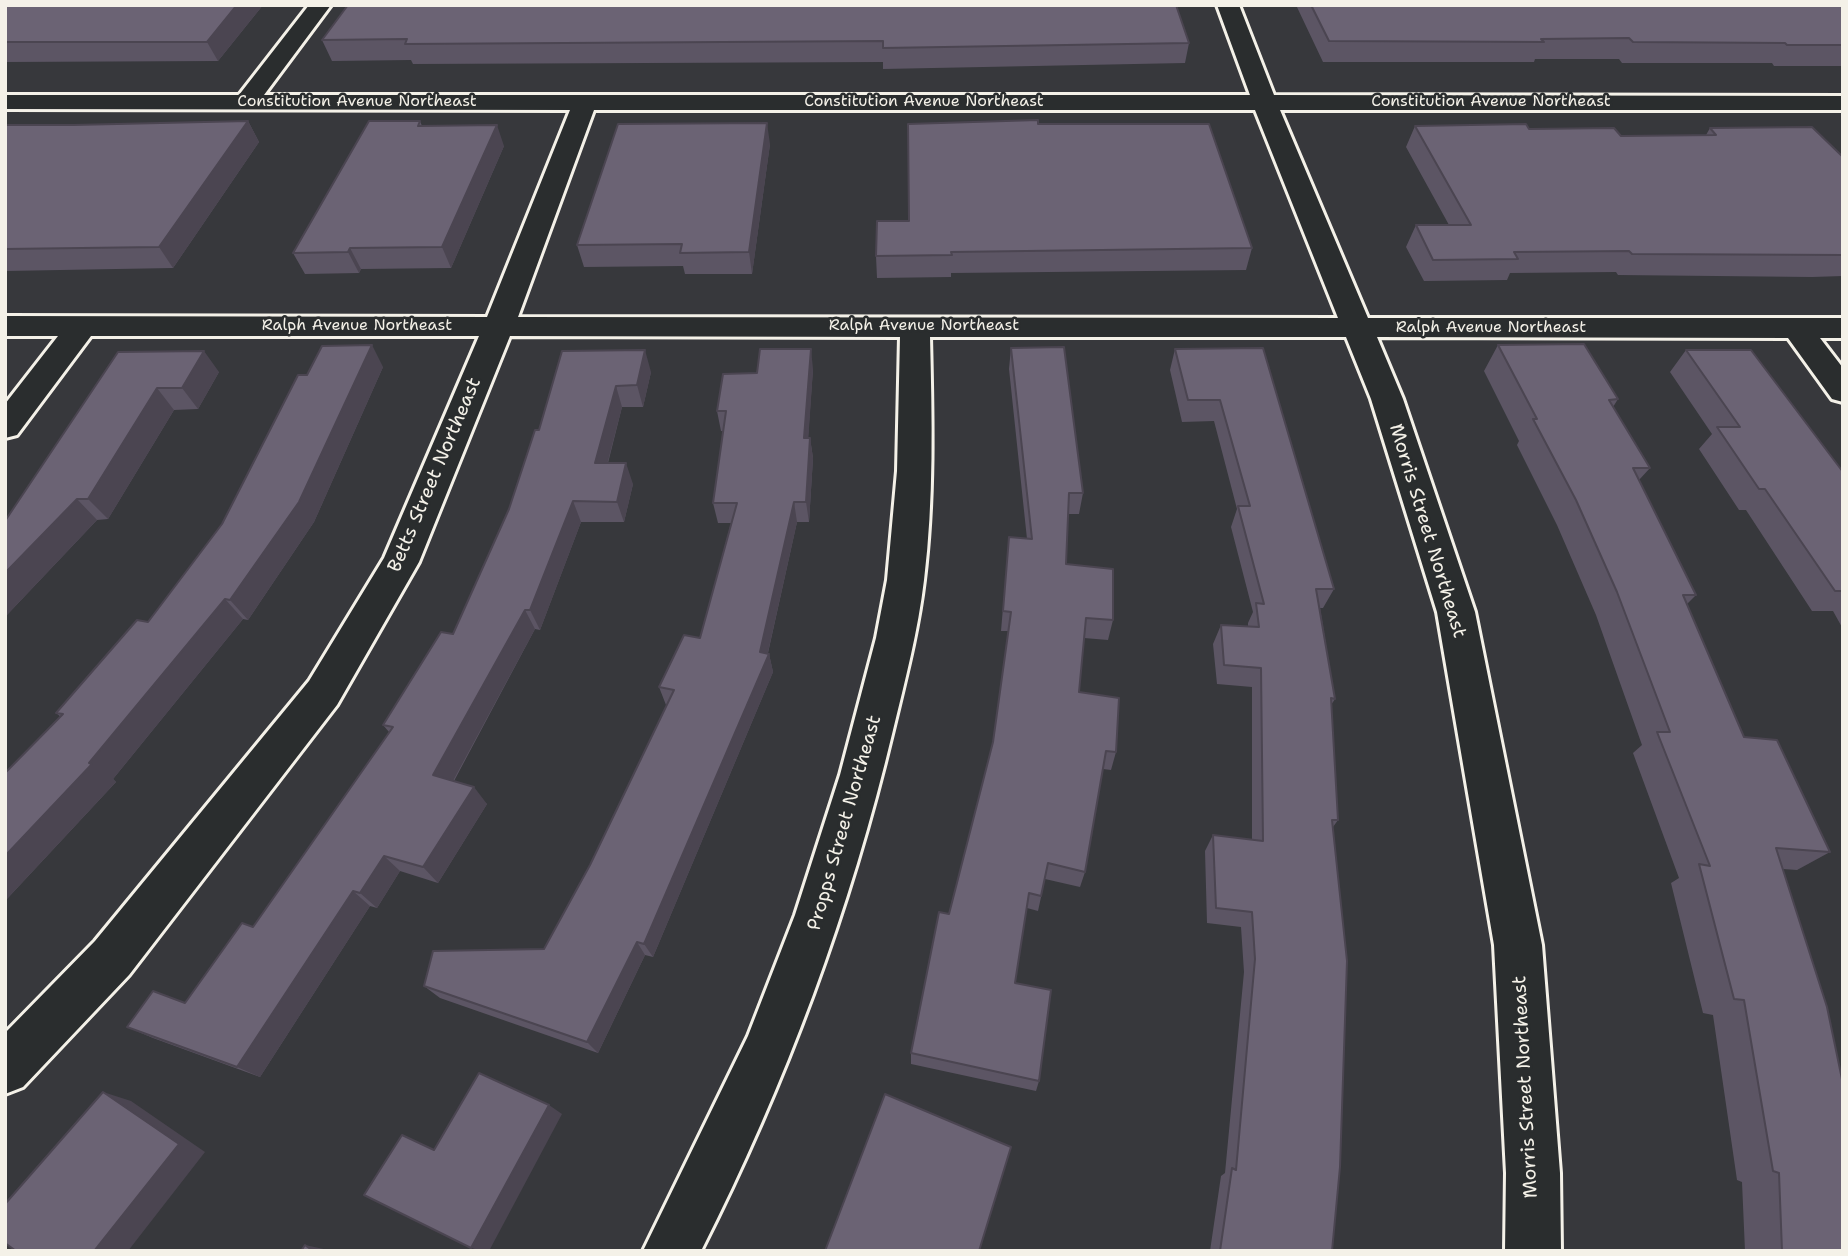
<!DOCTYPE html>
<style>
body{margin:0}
#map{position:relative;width:1848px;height:1256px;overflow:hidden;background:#37383c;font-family:"Shantell Sans",sans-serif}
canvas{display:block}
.frame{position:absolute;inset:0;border:7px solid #f4f1e8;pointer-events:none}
</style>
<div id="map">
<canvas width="1848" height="1256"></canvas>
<div class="frame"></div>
</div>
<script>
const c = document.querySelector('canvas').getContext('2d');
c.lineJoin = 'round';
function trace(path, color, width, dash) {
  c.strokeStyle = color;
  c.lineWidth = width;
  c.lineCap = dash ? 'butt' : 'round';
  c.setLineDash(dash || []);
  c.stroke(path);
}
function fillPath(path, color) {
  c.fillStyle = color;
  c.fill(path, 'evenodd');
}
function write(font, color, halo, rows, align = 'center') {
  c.font = font + ' "Shantell Sans",sans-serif';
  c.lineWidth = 5;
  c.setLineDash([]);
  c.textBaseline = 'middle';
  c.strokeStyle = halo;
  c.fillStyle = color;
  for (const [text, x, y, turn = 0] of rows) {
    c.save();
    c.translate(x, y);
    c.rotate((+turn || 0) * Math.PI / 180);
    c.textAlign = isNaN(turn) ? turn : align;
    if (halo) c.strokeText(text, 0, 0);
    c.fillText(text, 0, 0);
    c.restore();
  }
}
const minor = new Path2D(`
 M309,5H331L264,95H1250L1217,5H1239L1274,95L1843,96V110H1280L1368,318H1843V338H1820L1843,368V402L1832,399L1788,338L1377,337L1403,399L1475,612L1542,945L1560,1173L1561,1251H1505L1506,1173L1494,945L1437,612L1371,399L1346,337H930C932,418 934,499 924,580C918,631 905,680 893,730C850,911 785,1085 701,1251H643L748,1036L795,915L840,775L876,638L887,580L897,471L900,337L510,336L419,562L337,705L129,975L23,1087L5,1094V1033L95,941L309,681L384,558L479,336H91L17,435L5,438V404L58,336H5V316L487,317L570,110L5,109V95H239ZM594,110H1255L1338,318L518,317Z`);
const wall = new Path2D(`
 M5,5H263L218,61L5,62Z
 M348,5L1189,43L1185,63L883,69V62L413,64L411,60L332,61L322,40Z
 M1296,5H1843V66H1774L1772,63H1622L1619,59H1535L1534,62H1323Z
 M248,121L259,142L173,268L5,271V125H73Z
 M420,121L422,126L504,146L451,268L361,269L359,273L305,274L293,253Z
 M1038,124L1252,248L1246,270L951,273V277L877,278L876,256L909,221Z
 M1415,126L1529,129L1621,136L1706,135L1710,128L1843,157V276L1812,277L1618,275L1616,272L1510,273L1507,280L1424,281L1406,247L1416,225H1449L1406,147Z
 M770,144L752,274H685L683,266L584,267L577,245Z
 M1498,345L1618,399L1613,407L1650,468L1639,480L1696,595L1687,604L1744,737L1830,852L1797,870L1783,869L1843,1251H1745L1742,1182L1737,1180L1713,1015L1703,1013L1671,883L1679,878L1633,753L1642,745L1596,615L1557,525L1517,445L1519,441L1484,371Z
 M1011,348L1083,493L1079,514H1068L1066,564L1113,620L1108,640L1084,638L1079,692L1116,752L1111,770L1103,769L1085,872L1080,887L1045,879L1038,911L1027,908L1015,983L1039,1081L1036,1091L911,1064V1053L949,914L993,742L1008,631H1001L1009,537L1027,539L1009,369Z
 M1263,348L1334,589L1323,608H1320L1335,699L1331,705L1338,820L1333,827L1332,1251H1210L1221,1176L1225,1173L1244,972L1241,927L1207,923L1205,851L1213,835L1252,840V687L1217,684L1213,644L1221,625L1248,627V623L1253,612L1231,527L1237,509L1214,421L1182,422L1170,370L1175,349Z
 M1686,350L1843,472V629L1833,611H1812L1746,510H1739L1699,449L1712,434L1670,372Z
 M562,351L651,372L643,407H622L608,463L633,484L624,522H581L540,630L535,629L454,781L487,804L438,883L400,871L377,908L370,906L260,1077L153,1038L127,1027L185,1003L253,927L389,732L383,725L453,634L509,509L539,430Z
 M118,352L219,372L198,409L174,410L108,519L97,520L5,617V521Z
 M383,367L314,522L248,620L243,619L113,779L116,782L5,901L61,717L56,713L148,622L222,524L307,375Z
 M813,369L808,438H810L813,458L809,522H797L768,653L769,654L773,672L653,957L645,955L598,1053L440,998L424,986L544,949L590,865L667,705H666L659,687L700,638L731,523H718L713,503L723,431H721L717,411L757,373Z`);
const shadedWall = new Path2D(`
 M237,5H263L218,61L207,42Z
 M248,121L259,142L173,268L159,247Z
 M767,123L770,144L752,274L749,252Z
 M497,125L504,146L451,268L442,247Z
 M350,248L361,269L359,273L348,252Z
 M372,345L383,367L314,522L248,620L230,600Z
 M811,349L813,369L807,458L804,438Z
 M645,350L651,372L643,407L637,385Z
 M204,351L219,372L198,409L182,388Z
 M616,386L622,407L602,484L595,463Z
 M157,388L174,410L108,519L88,499Z
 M810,438L813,458L809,522L806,502Z
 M626,463L633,484L624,522L617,502Z
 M77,499L97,520L5,617V573Z
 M573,501L581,522L540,630L530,610Z
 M794,502L797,522L766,661L769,654L773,672L653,957L644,944L760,652Z
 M225,599L243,619L113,779L116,782L5,901V856L89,763Z
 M525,610L535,629L447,792L433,775Z
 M474,787L487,804L438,883L423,867Z
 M384,856L400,871L377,908L360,893Z
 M353,891L370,906L260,1077L237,1067Z
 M637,942L645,955L598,1053L587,1042Z
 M103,1092L131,1101L205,1152L128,1251H94Z
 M549,1105L562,1114L489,1251H482L471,1248Z
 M305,1245L333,1251H313Z`);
const building = new Path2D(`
 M5,5H237L207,42H5Z
 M348,5H1176L1189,43L883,48V41L405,44L407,39L322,40Z
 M1311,5H1843V45H1787L1785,43L1633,42L1629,38L1541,39L1544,42L1329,41Z
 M1038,120V124H1209L1252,248L951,252L952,255L876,256L877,221H909L908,124Z
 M248,121L159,247L5,249V125H73Z
 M369,121H420L418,126L497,125L442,247L350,248L348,252L293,253Z
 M767,123L749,252L680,253L682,244L577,245L618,124Z
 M1526,124L1529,129L1614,128L1621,136L1716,135L1710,128L1812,127L1843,157V255L1632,254L1629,251L1514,252L1518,259L1433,260L1416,225H1471L1415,126Z
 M1584,344L1618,399L1609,400L1650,468H1633L1696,595H1683L1744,737L1777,740L1830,852L1776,848L1827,1007L1843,1084V1251H1782L1779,1173L1773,1171L1744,1000L1734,999L1699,864L1710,866L1657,732H1670L1617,592L1576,500L1533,419H1537L1498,345Z
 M372,345L299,502L230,600L225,599L89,763L92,764L5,856V773L63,714L56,713L137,620L148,622L222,524L298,375H307L322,346Z
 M1064,347L1083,493H1069L1066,564L1113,569V620L1086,618L1079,692L1119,698L1116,752L1106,751L1085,872L1048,863L1041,896L1029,893L1015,983L1051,990L1039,1081L911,1053L939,912L949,914L993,742L1011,612L1003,611L1009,537L1032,539L1011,348Z
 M1263,348L1334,589H1316L1335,699L1331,698L1338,820H1332L1347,961L1340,1167L1332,1251H1220L1232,1168L1236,1170L1255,959L1252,912L1216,908L1213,835L1263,841L1261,668L1224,665L1221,625L1259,627L1256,603L1264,604L1238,506H1250L1220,400H1188L1175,349Z
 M760,349H811L804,438H810L806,502H794L760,652L769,654L644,944L637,942L587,1042L424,986L433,951L544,949L590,865L674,690L659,687L684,635L700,638L737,503H713L726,411H717L723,374L757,373Z
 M645,350L637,385L616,386L595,463H626L617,502L573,501L530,610H525L433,775L474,787L423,867L384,856L360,893L353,891L237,1067L127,1027L153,991L185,1003L242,923L253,927L393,727L383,725L441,632L453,634L509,509L535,430H539L562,351Z
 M1686,350H1751L1843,472V591H1835L1765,489H1759L1717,427H1740Z
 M204,351L182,388H157L88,499H77L5,573V521L118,352Z
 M479,1073L549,1105L471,1248L364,1195L402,1135L434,1150Z
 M103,1092L179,1144L94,1251H16L5,1243V1204Z
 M885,1094L1011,1147L979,1251H825Z
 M305,1245L313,1251H301Z`);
const farStreetnames = [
 ["Constitution Avenue Northeast",357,102],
 ["Constitution Avenue Northeast",924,102],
 ["Constitution Avenue Northeast",1491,102],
 ["Ralph Avenue Northeast",357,326],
 ["Ralph Avenue Northeast",924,326],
 ["Ralph Avenue Northeast",1491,328]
];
const streetNames = [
 ["Betts Street Northeast",435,475,-67],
 ["Morris Street Northeast",1427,531,73],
 ["Propps Street Northeast",845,823,-74],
 ["Morris Street Northeast",1526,1087,-93]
];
trace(minor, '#f4f1e8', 6);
fillPath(minor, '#2a2d2e');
fillPath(wall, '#5c5564');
fillPath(shadedWall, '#4b4551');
fillPath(building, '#6b6374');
trace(building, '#4b4551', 2);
write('16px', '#f4f1e8', '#2a2d2e', farStreetnames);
write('19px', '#f4f1e8', '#2a2d2e', streetNames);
</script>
